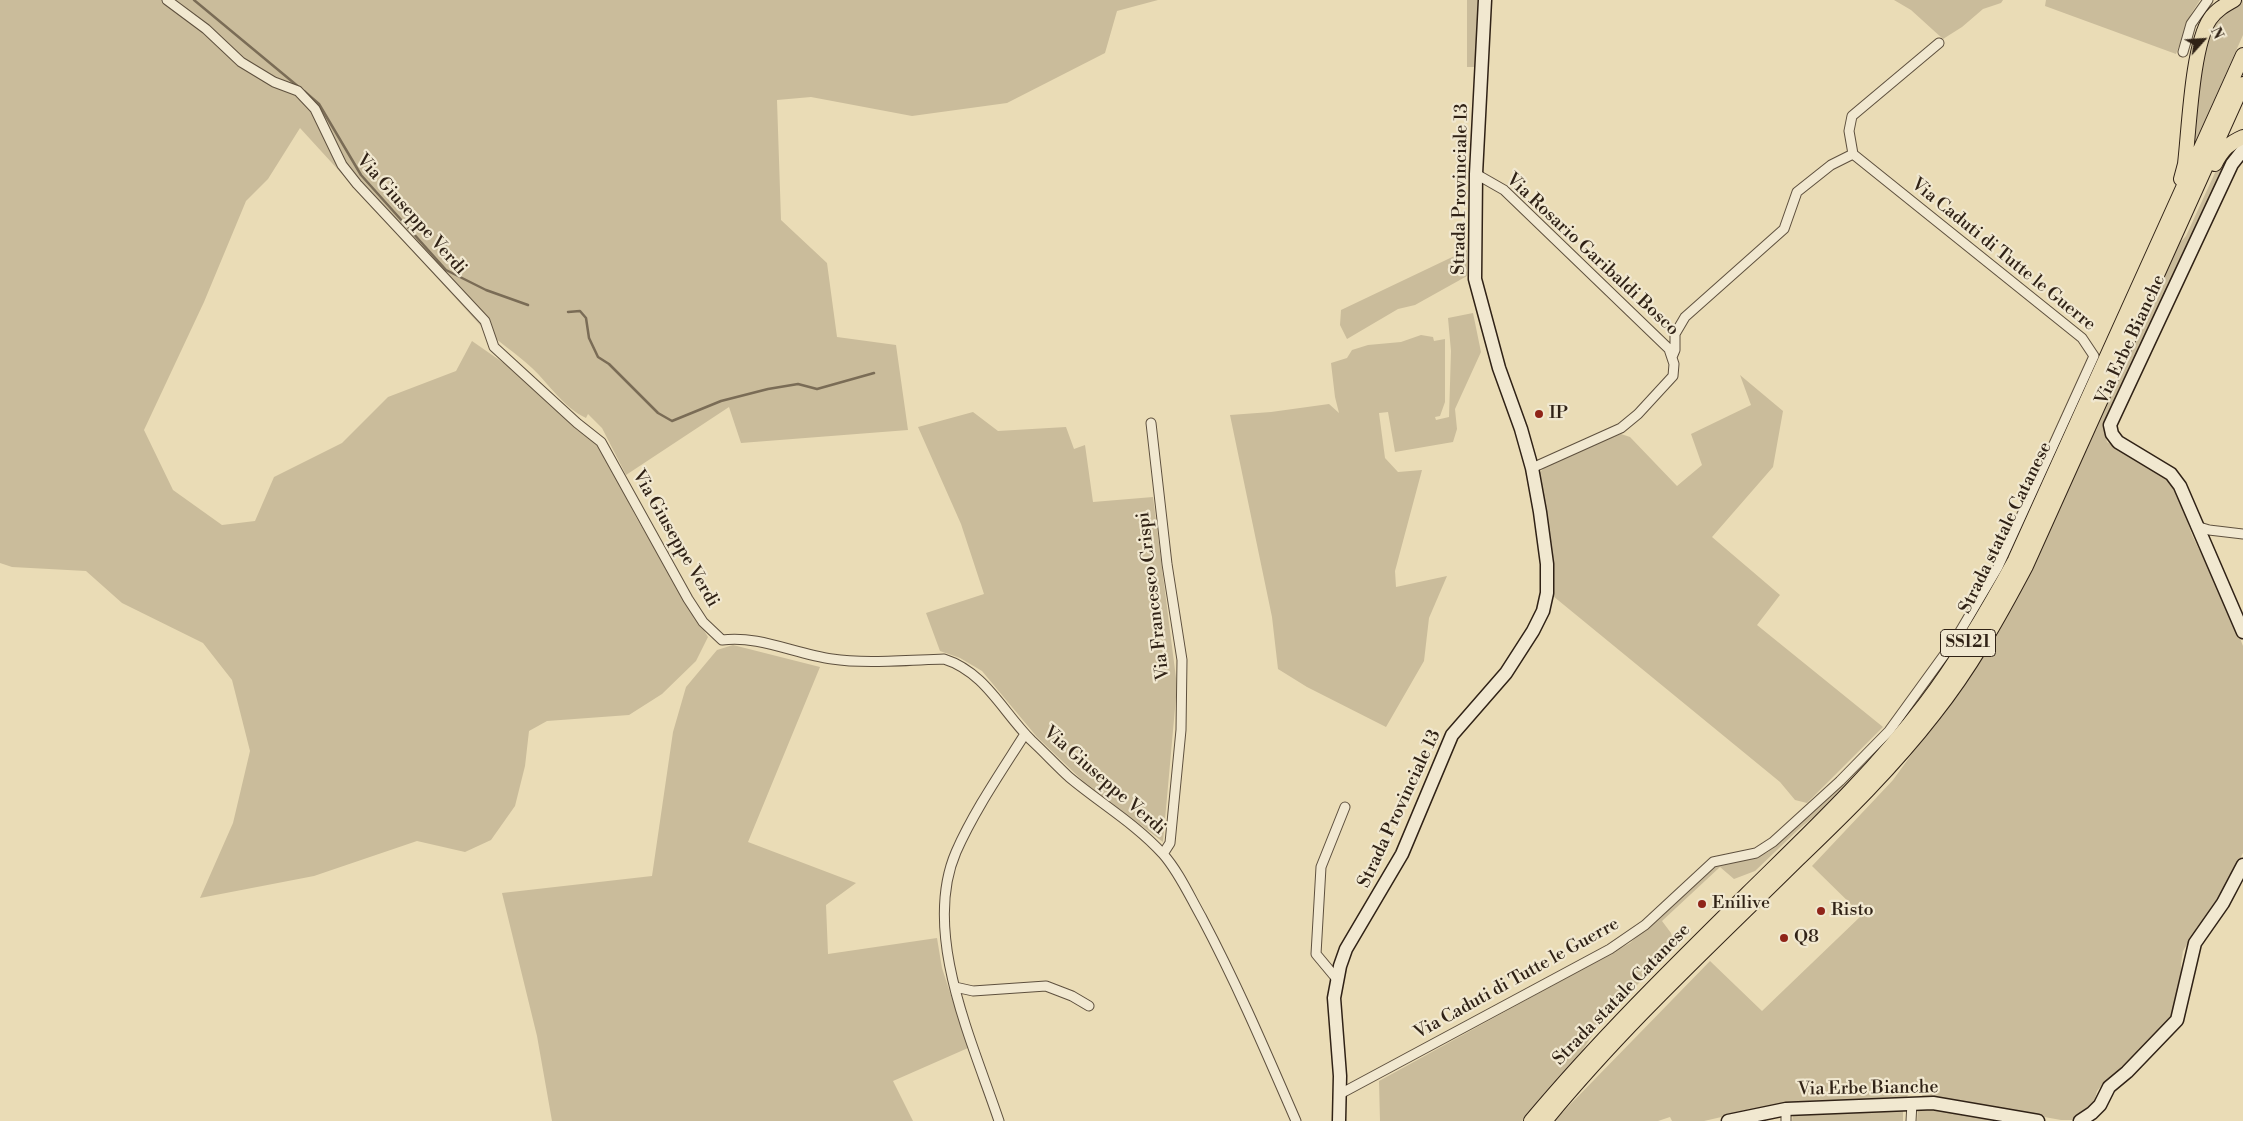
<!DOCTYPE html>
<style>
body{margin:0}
#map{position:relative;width:2243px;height:1121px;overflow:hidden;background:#eadcb6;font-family:"Libre Bodoni",serif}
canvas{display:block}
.north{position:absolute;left:2178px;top:15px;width:50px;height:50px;-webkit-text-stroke:4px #f1e8d0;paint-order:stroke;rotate:64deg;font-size:14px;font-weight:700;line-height:20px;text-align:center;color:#302216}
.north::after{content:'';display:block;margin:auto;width:18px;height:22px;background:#302216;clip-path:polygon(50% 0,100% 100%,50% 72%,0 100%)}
</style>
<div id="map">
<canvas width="2243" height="1121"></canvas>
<div class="north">N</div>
</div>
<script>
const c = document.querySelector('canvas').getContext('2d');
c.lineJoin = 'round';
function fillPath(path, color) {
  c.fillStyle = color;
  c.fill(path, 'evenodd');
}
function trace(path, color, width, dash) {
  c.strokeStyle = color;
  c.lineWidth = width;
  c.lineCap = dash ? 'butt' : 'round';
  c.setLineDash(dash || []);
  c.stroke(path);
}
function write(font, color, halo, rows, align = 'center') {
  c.font = font + ' "Libre Bodoni",serif';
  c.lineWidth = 4.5;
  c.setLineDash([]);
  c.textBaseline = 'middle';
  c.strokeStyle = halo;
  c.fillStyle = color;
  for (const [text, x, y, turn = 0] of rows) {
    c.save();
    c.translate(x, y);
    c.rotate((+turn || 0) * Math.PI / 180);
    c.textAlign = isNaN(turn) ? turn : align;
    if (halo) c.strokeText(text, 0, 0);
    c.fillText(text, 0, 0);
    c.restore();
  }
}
const green = new Path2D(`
 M0,0H1158L1117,11L1105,53L1007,103L912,116L811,97L777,100L781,220L827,263L837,337L896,345L908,430L741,443L729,407L626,475L602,428L588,414L586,418C563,407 550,385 532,368C516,353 497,341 480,325L300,128L268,179L246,201L204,302L144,430L173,490L222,525L255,521L274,477L342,443L388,397L456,371L472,341L518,373L577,430L598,443L637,519L708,637L696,661L662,694L629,715L547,721L529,731L525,766L515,806L491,840L465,852L417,841L314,876L200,898L233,823L250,751L232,680L203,643L122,603L86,571L12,567L0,563Z
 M1467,0H1480L1477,67H1467Z
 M1894,0H2003L2001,3L1983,9L1962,27L1943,39L1911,10Z
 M2046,0H2200L2191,14L2176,54L2045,6Z
 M2243,0V35L2190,155L2205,39C2211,22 2227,7 2243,0Z
 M2233,145L2104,428L2107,442L2166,477L2176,489L2192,535L2228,608L2243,646V853L2219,902L2193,934L2183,951L2181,964L2182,980L2172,1018L2136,1056L2102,1085L2097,1091L2093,1106L2072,1120H2061L1956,1101L1924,1098L1919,1091H1911L1906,1098L1752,1110L1704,1121H1672L1670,1117L1658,1121H1554L1710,961L1762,1011L1862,915L1812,866L1893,780L1930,729L2177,246L2186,236L2219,164Z
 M1467,250V276L1415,305L1398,309L1347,339L1340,325L1341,310Z
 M1473,313L1481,352L1455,409L1457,429L1453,442L1395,452L1388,412L1379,413L1385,458L1398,472L1422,470L1395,571L1396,587L1447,576L1429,618L1424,661L1386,727L1307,687L1278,669L1272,617L1230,415L1271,412L1329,404L1339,413L1335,397L1331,363L1347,358L1352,350L1368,345L1401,342L1421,335L1433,337L1434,341L1445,339V402L1440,416L1435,417L1436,420L1449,417L1451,351L1448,318Z
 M1740,375L1783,411L1773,467L1712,537L1780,595L1757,625L1883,727L1807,803L1795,800L1780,782L1553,596C1555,553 1548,518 1538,476C1547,456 1600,442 1621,434L1630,437L1677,486L1702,465L1691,434L1751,405Z
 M973,412L998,431L1066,427L1074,449L1085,445L1093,502L1153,497L1177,686L1163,842L1084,782L1037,737L982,671L960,658L940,651L926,613L984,594L961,524L918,427Z
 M733,645L820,667L748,842L856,883L826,905L828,954L937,938L942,968L968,1048L893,1081L913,1121H552L537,1036L502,893L652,876L673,732L686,687L717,650Z
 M1871,758L1829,804L1799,829L1755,871L1734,879L1720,867L1662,921L1671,933L1673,941L1664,958L1603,1019L1582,1051L1522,1121H1380L1379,1081L1630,943L1710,869C1728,859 1750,861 1768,852Z
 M1918,1107L1942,1108L2011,1121H1917Z
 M1903,1109V1121H1792L1793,1115Z`);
const stream = new Path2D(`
 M194,0L300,88
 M304,91L319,104L361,175L446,270L486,290L528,305
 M568,312L580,311L586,318L589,338L598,357L609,364L658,413L672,421L721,401L768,389L798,384L817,389L874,373`);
const street = new Path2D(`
 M167,0L206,29L241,62L274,82L298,91L315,109L342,165L357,184L485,321L494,347L577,423L601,442L688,599L703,622L722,640C759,635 795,654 832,659C863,664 911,660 944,659C985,672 1002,711 1031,740C1044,752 1056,765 1069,777C1100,803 1136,824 1163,854C1179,872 1190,897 1202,918C1237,984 1266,1052 1296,1121
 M2183,52L2191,24L2208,0
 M1853,154L1849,131L1852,116L1939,43
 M1476,174L1504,190L1669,349L1674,364L1673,376L1638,414L1621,428L1532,468
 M1672,357L1675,350V334L1685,317L1784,229L1797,192L1831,165L1853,154
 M1151,423L1167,564L1182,660L1181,730L1170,843L1163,854
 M2196,526L2209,530L2243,534
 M1336,978L1316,954L1321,867L1345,807
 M955,987L973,991L1046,986L1072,996L1089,1006
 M1340,1094L1610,949L1645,925L1713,862L1756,853L1773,842L1840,781L1889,731L1955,640L1998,567L2094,356L2082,338L1853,154
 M999,1121C973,1043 921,933 956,852C974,811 1001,772 1025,734
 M1786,1121V1109
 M1911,1121L1912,1103`);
const secondary = new Path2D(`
 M2243,150L2232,164L2110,425L2112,434L2118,442L2171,474L2180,486L2243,632
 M1339,1121L1340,1076L1334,998L1340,966L1346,949L1402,854L1452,735L1506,673L1533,631L1543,611L1547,593V564L1540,512L1532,468L1521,429L1499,368L1475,279L1476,174L1485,0
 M1728,1121L1786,1109L1933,1103L2038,1121
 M2080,1121L2092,1113L2100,1105L2109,1087L2127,1072L2177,1020L2195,943L2223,903L2243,865`);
const primary = new Path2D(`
 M2215,164C2222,150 2229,143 2243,137
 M2181,179L2185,164C2189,131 2192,45 2210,19C2216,10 2225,5 2234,0
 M1531,1121C1598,1041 1672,968 1747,894C1809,833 1872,774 1925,704C1959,659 1988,610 2015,560L2243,55
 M1545,1121C1622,1027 1711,945 1797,860C1845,814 1893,767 1934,714C1970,669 1999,617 2026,566L2243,84`);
const markers = [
 [1539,414,5,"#8f2418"],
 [1702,904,5,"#8f2418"],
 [1821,911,5,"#8f2418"],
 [1784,938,5,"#8f2418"]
];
const shields = [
 [1968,643,55]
];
const shieldNames = [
 ["SS121",1968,643]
];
const streetNames = [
 ["Strada Provinciale 13",1461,189,-89],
 ["Via Giuseppe Verdi",411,215,48],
 ["Via Rosario Garibaldi Bosco",1592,255,43],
 ["Via Caduti di Tutte le Guerre",2003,255,39],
 ["Via Erbe Bianche",2131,340,-65],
 ["Strada statale Catanese",2006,528,-64],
 ["Via Giuseppe Verdi",675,539,60],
 ["Via Francesco Crispi",1154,596,-97],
 ["Via Giuseppe Verdi",1104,781,41],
 ["Strada Provinciale 13",1400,809,-65],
 ["Via Caduti di Tutte le Guerre",1517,979,-29],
 ["Strada statale Catanese",1622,995,-46],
 ["Via Erbe Bianche",1868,1089,-1]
];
const poiNames = [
 ["IP",1549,414],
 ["Enilive",1712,904],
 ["Risto",1831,911],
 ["Q8",1794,938]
];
fillPath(green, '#cabc9b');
trace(stream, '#7a6c56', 2.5);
trace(street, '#5e503e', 11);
trace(secondary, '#302216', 15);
trace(primary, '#302216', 16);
trace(street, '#f1e8d0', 9);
trace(secondary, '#f1e8d0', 12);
trace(primary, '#eadcb6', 14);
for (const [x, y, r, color] of markers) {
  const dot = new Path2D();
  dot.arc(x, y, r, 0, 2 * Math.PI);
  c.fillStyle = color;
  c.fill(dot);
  trace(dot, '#f1e8d0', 2);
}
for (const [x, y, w] of shields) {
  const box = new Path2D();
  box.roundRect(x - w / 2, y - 13.5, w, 27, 4);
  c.fillStyle = '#f1e8d0';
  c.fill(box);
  trace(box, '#302216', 1);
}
write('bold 16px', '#302216', null, shieldNames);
write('18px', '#302216', '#f1e8d0', streetNames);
write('18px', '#302216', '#f1e8d0', poiNames, 'left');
</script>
